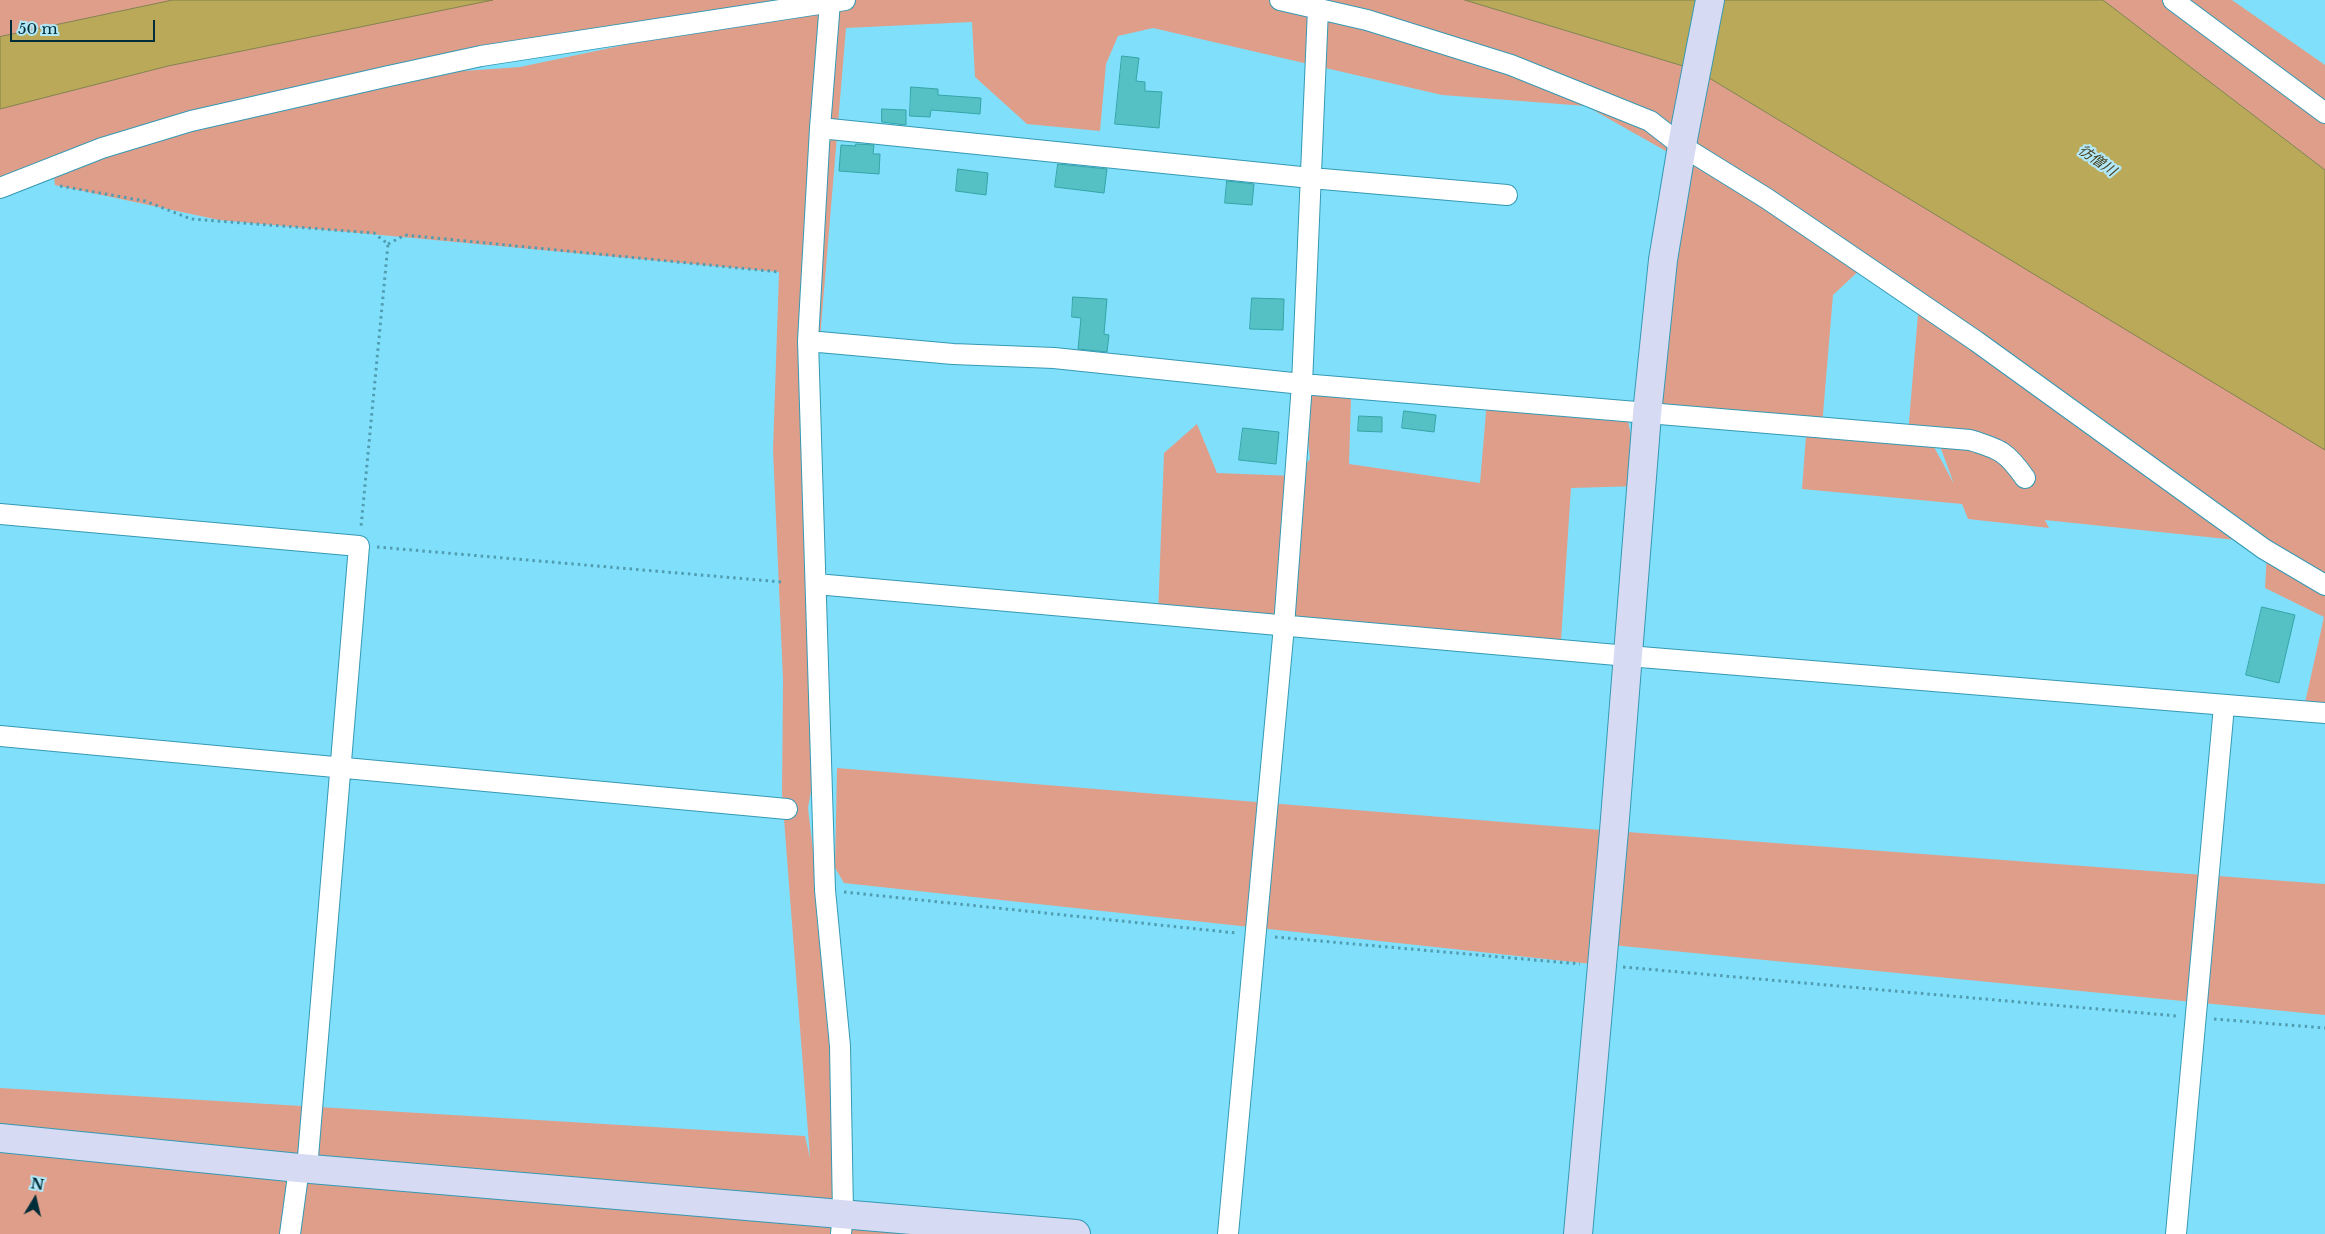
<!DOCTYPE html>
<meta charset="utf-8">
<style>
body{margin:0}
#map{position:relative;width:2325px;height:1234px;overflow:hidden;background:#80e0fb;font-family:"Libre Baskerville",serif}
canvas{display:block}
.north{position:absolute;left:10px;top:1174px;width:50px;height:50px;-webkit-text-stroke:4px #b2e7f7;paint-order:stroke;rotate:9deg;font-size:14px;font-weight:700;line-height:20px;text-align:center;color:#002d37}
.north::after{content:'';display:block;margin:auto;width:18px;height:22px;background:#002d37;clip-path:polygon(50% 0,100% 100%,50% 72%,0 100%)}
.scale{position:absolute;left:10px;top:20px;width:145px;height:22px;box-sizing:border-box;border:2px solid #002d37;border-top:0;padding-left:6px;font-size:15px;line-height:18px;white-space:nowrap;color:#002d37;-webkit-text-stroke:4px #b2e7f7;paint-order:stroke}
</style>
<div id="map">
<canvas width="2325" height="1234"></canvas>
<div class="north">N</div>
<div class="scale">50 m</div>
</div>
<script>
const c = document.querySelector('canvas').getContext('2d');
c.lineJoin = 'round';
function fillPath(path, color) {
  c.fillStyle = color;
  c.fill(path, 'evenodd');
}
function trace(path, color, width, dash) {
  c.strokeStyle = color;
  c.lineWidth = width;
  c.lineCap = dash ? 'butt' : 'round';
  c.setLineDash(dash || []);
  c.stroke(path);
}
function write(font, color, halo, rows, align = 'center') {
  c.font = font + ' "Libre Baskerville","Noto Sans JP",serif';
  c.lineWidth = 4.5;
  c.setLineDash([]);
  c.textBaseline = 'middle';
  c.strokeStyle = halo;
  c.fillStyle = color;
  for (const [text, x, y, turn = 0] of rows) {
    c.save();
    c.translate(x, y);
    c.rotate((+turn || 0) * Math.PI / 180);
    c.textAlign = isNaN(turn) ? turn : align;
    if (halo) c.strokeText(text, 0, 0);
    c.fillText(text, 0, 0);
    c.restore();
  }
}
const green = new Path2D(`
 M0,0H1465L1696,70L2325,449V713L2303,712L2324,617L2265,588L2267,551L2255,542L2045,520L2049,528L1968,519L1962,504L1802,489L1806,436L1933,445L1954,484L1937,438L1908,434L1919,302L1865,265L1833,295L1822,426L1647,414L1680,159L1586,106L1442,95L1153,28L1118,36L1106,64L1100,131L1027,124L975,77L972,22L846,28L811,446L819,747L808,808L840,1076L843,1213L1032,1234H0V1088L805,1136L810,1158L782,793L783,680L773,450L779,272L219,220L55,185L53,168L0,189ZM643,41L520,67L434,73Z
 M2103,0H2232L2325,65V170Z
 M1302,384L1351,398L1349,464L1480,483L1487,400L1628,421L1641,486L1571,488L1561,640L1158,615L1164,453L1197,424L1217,473L1295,476L1310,459Z
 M837,768L1614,831L2325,884V1015L1612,945L1601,965L844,883L835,868Z`);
const water = new Path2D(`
 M173,0H493L168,66L0,109V37Z
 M1465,0H2103L2325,170V450L1696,70Z`);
const building = new Path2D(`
 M1122,56L1139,58L1136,81L1145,82V91L1162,92L1159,128L1115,124Z
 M911,87L938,89V95L981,98L980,114L931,110L930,117L910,116Z
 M882,109L906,110V125L882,122Z
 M856,144L874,145L873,154H880L879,174L839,171L841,145L855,146Z
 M1058,164L1107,169L1104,193L1055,187Z
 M958,169L988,173L986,195L956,191Z
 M1227,181L1254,184L1252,205L1225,203Z
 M1073,297L1107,299L1104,334L1109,335L1107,352L1078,349L1081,318L1072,317Z
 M1252,298L1284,299L1283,330L1250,329Z
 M1404,411L1436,415L1434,432L1402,428Z
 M1359,416L1382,417V432L1358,431Z
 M1243,428L1279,432L1276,464L1239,460Z
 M2262,607L2295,615L2279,683L2246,675Z`);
const path = new Path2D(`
 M60,186L145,201L191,219L374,233L388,244L361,527
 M388,244L405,235L779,272
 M377,547L782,582
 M844,892L1236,933
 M1275,937L1580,964
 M1623,967L2177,1016
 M2214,1019L2325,1028`);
const street = new Path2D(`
 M1280,0L1367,20L1511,65L1650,121L1682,146L1766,198L1976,341L2264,549L2325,585
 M2173,0L2325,113
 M830,2L820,128L808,341L825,890L840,1046L843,1213L841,1234
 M820,128L1311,178L1507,195
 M0,188L102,148L191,121L389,76L481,56L845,0
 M808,341L953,354L1054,358L1302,384L1970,440C2000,449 2007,452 2025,478
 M0,514L359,546L307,1169
 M816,584L1628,656L2325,713
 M0,736L787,809
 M290,1234L299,1168
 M1228,1234L1284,626L1302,384L1318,9
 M2176,1234L2224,706`);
const secondary = new Path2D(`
 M0,1138L299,1168L1076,1234
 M1578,1234L1614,831L1647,414L1663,260L1684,134L1710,0`);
const waterNames = [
 ["彷僧川",2097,161,35]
];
fillPath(green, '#df9e8a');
fillPath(water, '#b9a959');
trace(water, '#82844f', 1);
fillPath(building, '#56c1c4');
trace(building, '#34a4a7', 1);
trace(street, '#3599b3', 22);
trace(secondary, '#3599b3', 30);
trace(path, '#509cb1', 3, [2.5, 4]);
trace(street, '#fff', 20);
trace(secondary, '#d7daf3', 28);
write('italic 14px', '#463f1c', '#b2e7f7', waterNames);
</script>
